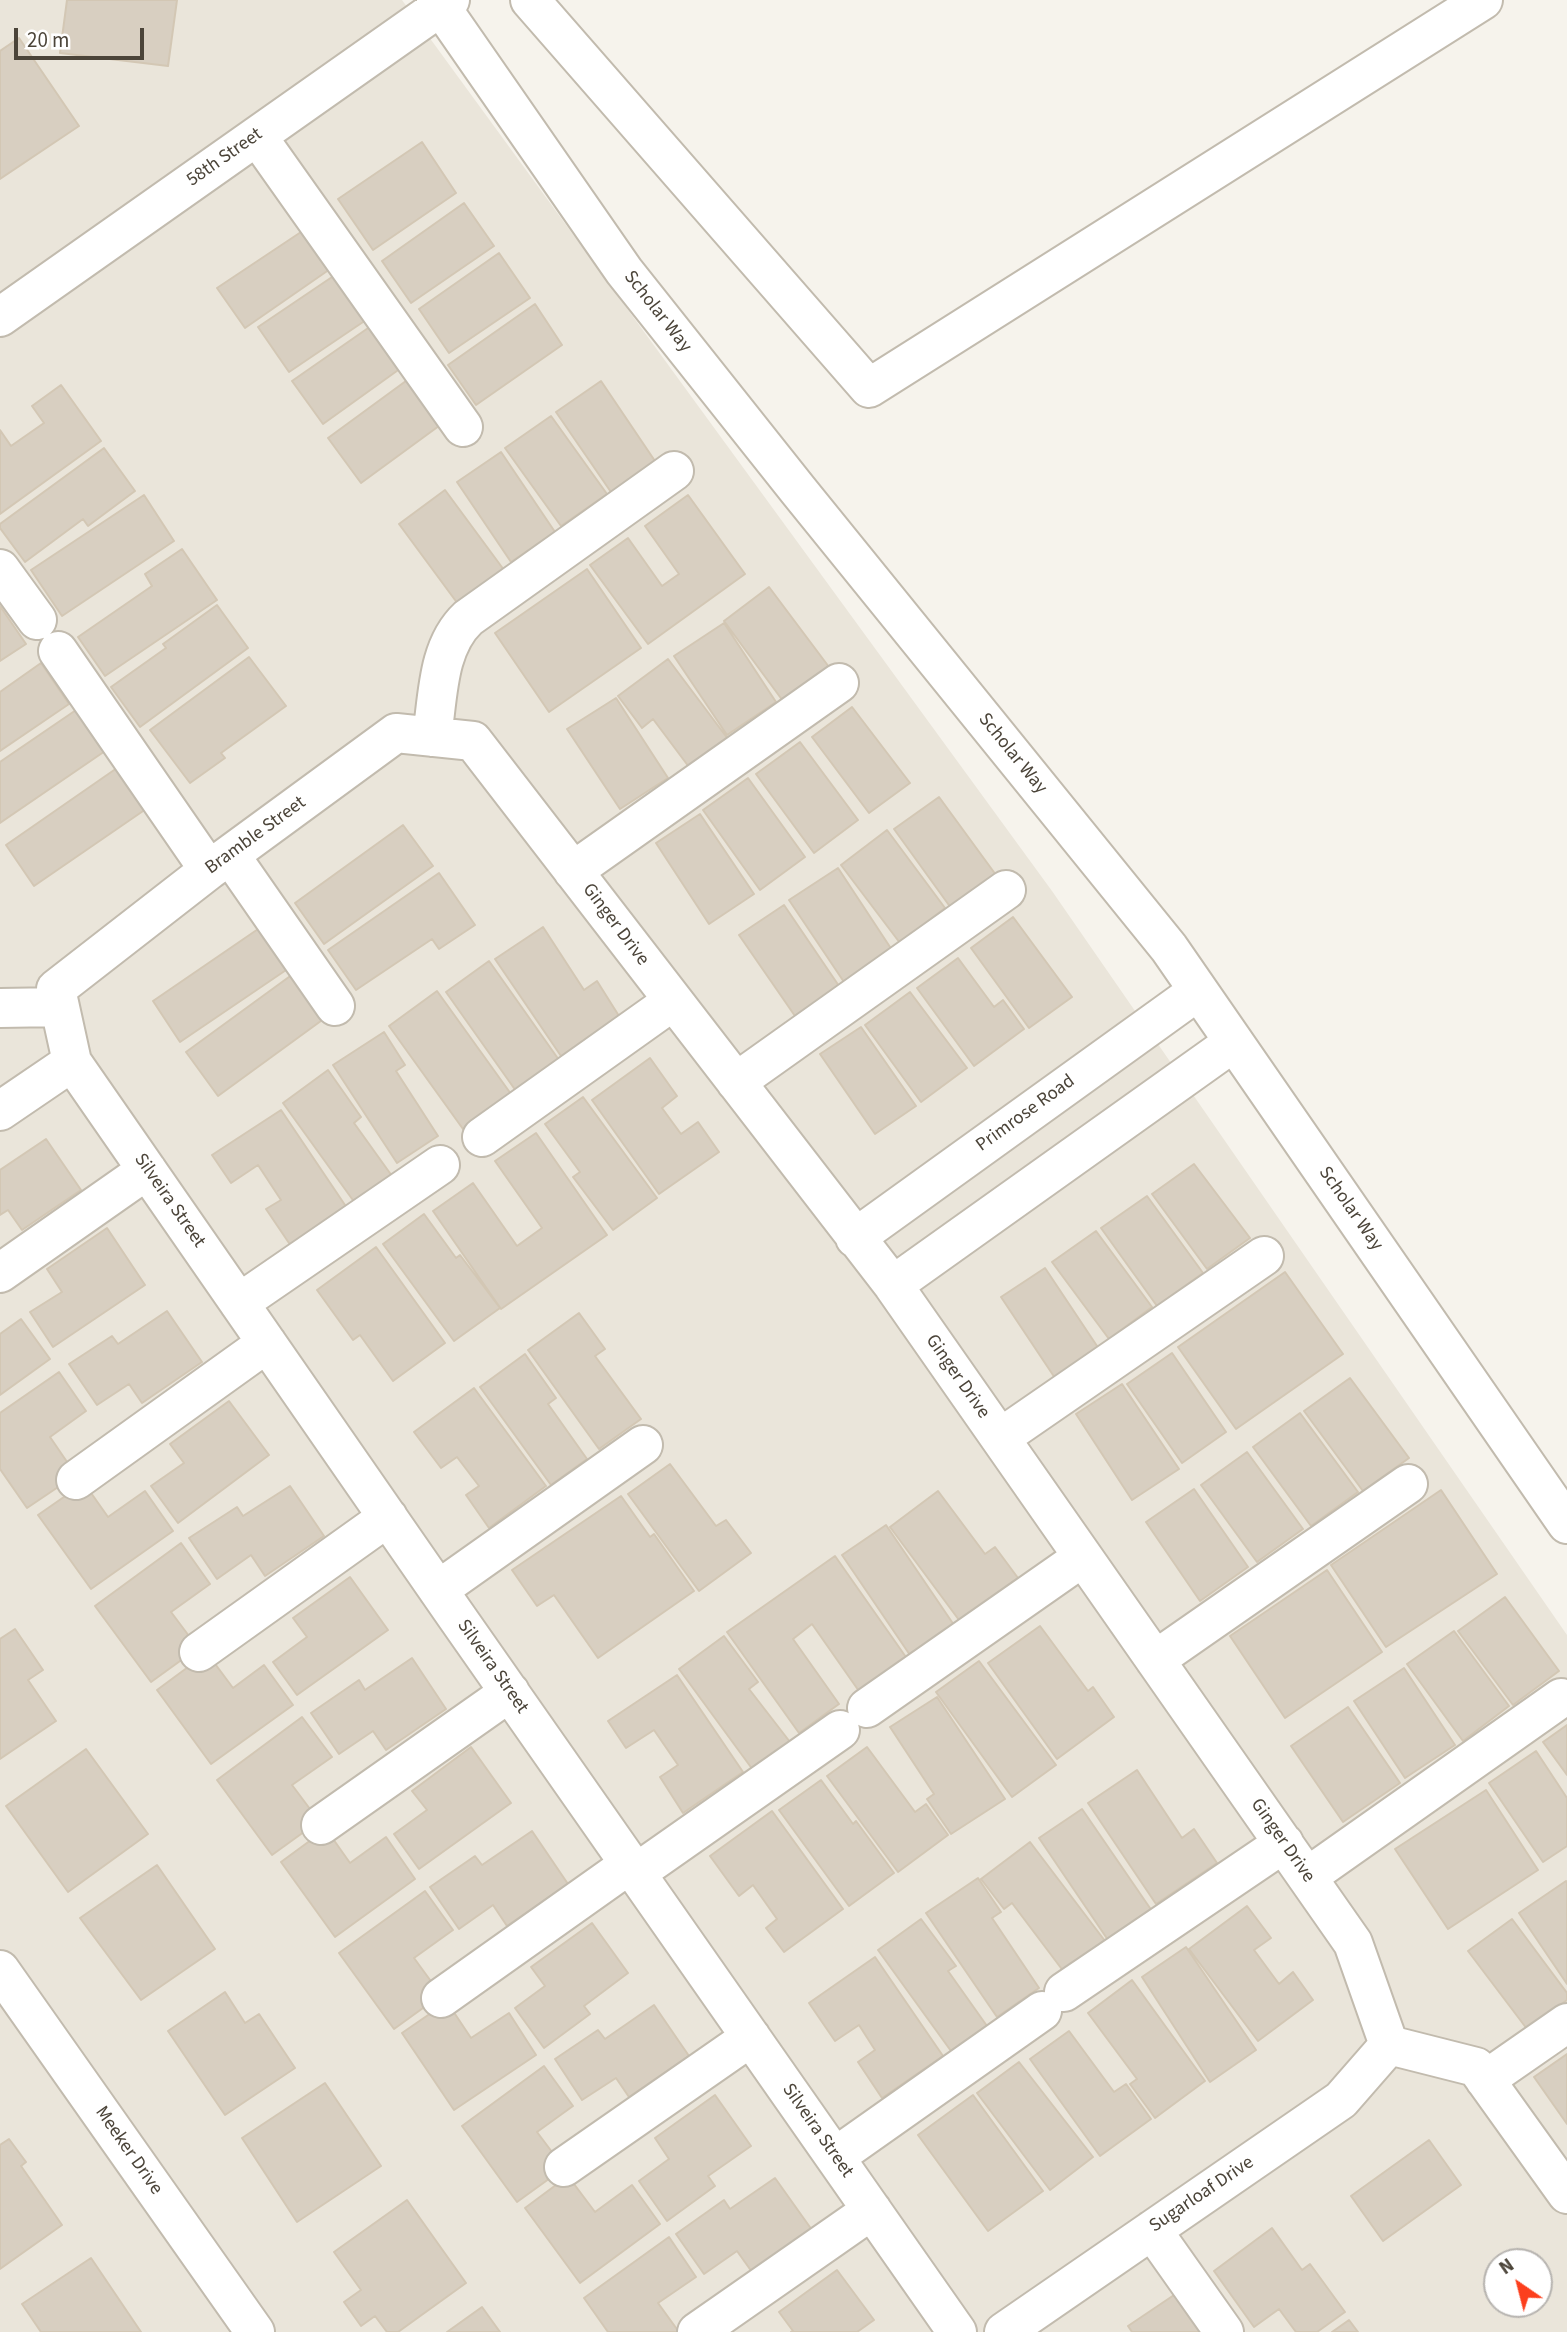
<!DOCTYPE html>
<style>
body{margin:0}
#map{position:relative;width:1567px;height:2332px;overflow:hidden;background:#f6f3ec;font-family:"Source Sans 3",sans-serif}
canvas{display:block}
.north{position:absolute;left:1483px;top:2248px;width:70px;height:70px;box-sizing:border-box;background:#fff;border:2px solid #b7b4b0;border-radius:50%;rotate:325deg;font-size:19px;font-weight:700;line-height:28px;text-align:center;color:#4b4439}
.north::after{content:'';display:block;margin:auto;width:24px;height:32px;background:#fc3f1d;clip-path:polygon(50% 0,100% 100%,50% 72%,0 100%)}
.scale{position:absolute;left:14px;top:28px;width:130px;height:32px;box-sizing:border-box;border:4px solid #4b4439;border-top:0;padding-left:9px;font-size:21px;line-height:24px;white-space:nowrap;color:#4b4439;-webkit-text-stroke:5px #fff;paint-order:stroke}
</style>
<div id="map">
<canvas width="1567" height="2332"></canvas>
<div class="north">N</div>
<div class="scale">20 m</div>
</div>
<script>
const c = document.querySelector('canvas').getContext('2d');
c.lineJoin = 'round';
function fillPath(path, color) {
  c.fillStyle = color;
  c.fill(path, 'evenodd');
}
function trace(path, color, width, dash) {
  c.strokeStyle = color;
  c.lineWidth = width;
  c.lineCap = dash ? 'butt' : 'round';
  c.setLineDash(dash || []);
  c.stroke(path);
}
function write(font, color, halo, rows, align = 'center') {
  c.font = font + ' "Source Sans 3",sans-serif';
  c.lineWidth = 6;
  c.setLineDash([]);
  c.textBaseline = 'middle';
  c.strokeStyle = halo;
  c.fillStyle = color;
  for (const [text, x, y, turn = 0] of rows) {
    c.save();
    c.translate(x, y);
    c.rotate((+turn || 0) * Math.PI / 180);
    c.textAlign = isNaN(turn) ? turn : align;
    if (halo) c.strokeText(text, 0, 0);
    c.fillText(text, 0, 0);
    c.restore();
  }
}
const residential = new Path2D(`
 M0,0H402L1052,891L1567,1635V2332H0ZM1497,2262H1539V2304H1497Z`);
const building = new Path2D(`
 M67,0H177L168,66L60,53Z
 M19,38L79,126L0,179V51Z
 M422,142L456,193L373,250L338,199Z
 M464,203L494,246L411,303L382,261Z
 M307,228L333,267L245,328L217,288Z
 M499,253L530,298L449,353L419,309Z
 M335,275L366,320L289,372L258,327Z
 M535,304L562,345L476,405L448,365Z
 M371,326L401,368L323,424L292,381Z
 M410,378L443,423L361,483L328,438Z
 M601,381L657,464L613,495L556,412Z
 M61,385L101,441L0,514V430L11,446L44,423L32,406Z
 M551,416L607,494L561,526L505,448Z
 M104,448L135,491L88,526L83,519L25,562L0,528V524Z
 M501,452L555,532L511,562L457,482Z
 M445,490L504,570L458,604L399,524Z
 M144,495L174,541L62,616L31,570Z
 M688,495L745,574L648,644L590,565L628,538L662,586L679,574L645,526Z
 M182,549L217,600L105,676L78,637L152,586L145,574Z
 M587,569L641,648L549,712L495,633Z
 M769,587L829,667L783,701L724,621Z
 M217,605L248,648L140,727L111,687L166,648L163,644Z
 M0,606L26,644L0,661Z
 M724,623L776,702L727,735L674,656Z
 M249,657L286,706L221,753L225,758L190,783L150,730Z
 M668,659L728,739L689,767L653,719L642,728L618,696Z
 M41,663L69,704L0,751V692Z
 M616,698L668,778L620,809L567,729Z
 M852,707L910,783L869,813L812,737Z
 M79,708L108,749L0,823V762Z
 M800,742L858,820L814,853L756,774Z
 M117,768L146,809L34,886L6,845Z
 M748,778L805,857L760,890L703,810Z
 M939,797L996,875L951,908L894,829Z
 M700,814L754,894L709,924L656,843Z
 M403,825L433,866L324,944L295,903Z
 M887,830L945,908L900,943L841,865Z
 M838,868L892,950L844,982L789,900Z
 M439,873L475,925L439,949L432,939L356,990L328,950Z
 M784,905L839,986L795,1016L739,935Z
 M1013,917L1072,997L1029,1028L971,948Z
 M264,925L292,966L180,1042L153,1001Z
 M543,927L584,990L597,981L619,1016L561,1056L495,959Z
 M958,958L994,1007L1003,1000L1024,1029L974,1066L917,988Z
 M489,961L559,1060L516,1091L446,992Z
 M293,974L325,1018L218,1096L186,1052Z
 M437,991L511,1094L463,1129L389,1026Z
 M910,992L967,1068L921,1102L865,1025Z
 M861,1027L916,1106L875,1134L820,1054Z
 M384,1032L405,1065L396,1071L438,1136L397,1163L333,1065Z
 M650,1058L677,1096L662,1108L681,1134L698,1122L719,1152L659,1194L592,1100Z
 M328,1070L361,1117L354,1123L392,1176L355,1203L283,1103Z
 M583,1097L657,1198L613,1230L573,1177L580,1172L545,1124Z
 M281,1110L347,1208L291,1246L266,1209L281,1200L258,1165L231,1183L212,1155Z
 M536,1133L607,1235L501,1309L433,1211L473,1183L517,1246L542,1228L495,1161Z
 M46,1139L81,1190L22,1230L8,1210L0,1215V1170Z
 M1194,1164L1250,1238L1207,1269L1152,1194Z
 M1147,1196L1203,1273L1157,1306L1101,1228Z
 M424,1214L456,1258L460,1255L500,1308L454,1341L383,1244Z
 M107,1228L145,1285L53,1347L30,1312L62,1292L47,1269Z
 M1096,1231L1152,1307L1109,1339L1052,1262Z
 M376,1247L445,1343L393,1381L360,1335L353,1340L317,1290Z
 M1045,1268L1099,1349L1055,1378L1001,1297Z
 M1285,1272L1343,1354L1236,1429L1178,1347Z
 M167,1311L202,1362L142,1403L129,1384L97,1405L69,1364L112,1336L118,1344Z
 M579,1313L605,1349L595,1356L641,1419L599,1449L528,1350Z
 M21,1319L50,1359L0,1395V1334Z
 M1172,1353L1226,1432L1182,1463L1127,1384Z
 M525,1354L556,1398L548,1404L587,1459L551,1485L480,1387Z
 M59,1372L86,1411L50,1437L76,1475L27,1508L0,1469V1413Z
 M1350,1378L1409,1458L1363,1491L1304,1411Z
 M1122,1384L1179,1469L1132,1500L1076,1414Z
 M474,1388L546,1486L489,1528L466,1495L479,1486L457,1457L441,1468L414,1432Z
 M229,1401L269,1455L178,1523L151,1486L184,1463L170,1444Z
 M1300,1413L1358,1492L1311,1526L1253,1447Z
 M1247,1452L1303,1529L1257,1562L1201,1485Z
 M670,1464L716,1526L726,1520L751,1553L699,1591L628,1494Z
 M84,1483L108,1517L145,1491L173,1531L91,1589L38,1515Z
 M290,1486L324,1536L265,1576L251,1555L217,1579L189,1538L237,1507L243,1516Z
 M1194,1489L1248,1567L1200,1601L1146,1522Z
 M1441,1490L1497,1574L1386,1647L1331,1565Z
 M938,1491L985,1554L995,1547L1018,1578L959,1620L890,1527Z
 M621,1496L650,1537L654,1534L694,1591L598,1658L554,1595L537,1606L512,1570Z
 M886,1525L956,1628L912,1658L842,1555Z
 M181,1543L210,1584L171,1612L198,1648L151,1682L95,1606Z
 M835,1556L908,1660L861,1694L812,1624L793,1639L839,1704L799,1733L727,1632Z
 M1327,1570L1382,1652L1285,1718L1230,1636Z
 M350,1577L388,1630L297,1695L273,1662L307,1637L293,1618Z
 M1505,1597L1559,1671L1513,1705L1458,1631Z
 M1040,1626L1088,1691L1093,1687L1114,1717L1057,1759L988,1663Z
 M15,1629L43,1670L28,1680L56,1721L0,1759V1639Z
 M1454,1631L1509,1706L1463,1741L1407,1664Z
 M724,1636L758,1682L749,1689L790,1742L753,1770L679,1669Z
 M207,1653L233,1688L264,1665L293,1705L211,1764L157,1690Z
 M412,1658L446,1709L386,1750L373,1731L339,1754L311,1713L359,1680L365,1690Z
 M979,1661L1056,1765L1012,1797L936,1692Z
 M1404,1668L1455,1745L1405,1778L1354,1701Z
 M677,1675L743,1772L683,1813L660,1777L678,1765L654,1730L626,1748L608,1721Z
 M937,1697L1005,1799L951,1834L927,1799L934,1794L890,1727Z
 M1348,1707L1400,1783L1343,1822L1291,1746Z
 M302,1717L332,1757L292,1785L319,1821L272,1855L217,1780Z
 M1567,1725V1775L1543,1742Z
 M471,1747L511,1803L419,1869L394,1834L427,1810L412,1791Z
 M867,1747L915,1812L926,1804L948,1835L898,1872L827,1776Z
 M86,1749L148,1834L68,1892L6,1806Z
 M1536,1751L1567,1798V1846L1543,1862L1489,1783Z
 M1137,1770L1182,1838L1194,1829L1217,1863L1156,1904L1088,1803Z
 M821,1780L853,1824L856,1821L894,1873L849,1906L779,1810Z
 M1486,1790L1538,1870L1448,1929L1395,1849Z
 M1082,1809L1152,1911L1108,1940L1039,1838Z
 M772,1811L843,1909L784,1952L766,1928L777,1919L753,1885L739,1896L710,1856Z
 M326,1829L350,1863L386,1837L415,1879L335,1937L281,1862Z
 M532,1831L568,1884L507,1926L493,1905L459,1929L430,1887L475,1856L482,1865Z
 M1030,1842L1105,1941L1064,1972L1012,1903L1004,1909L981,1879Z
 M157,1865L215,1949L141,2000L80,1918Z
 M978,1878L1001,1912L992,1918L1039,1988L997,2017L926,1913Z
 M1566,1881L1567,1882V1984L1519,1913Z
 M425,1891L453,1930L414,1958L441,1995L394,2029L339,1953Z
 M1247,1906L1271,1938L1254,1950L1279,1984L1293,1972L1313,2000L1258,2041L1189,1949Z
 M921,1919L956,1966L948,1971L987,2026L951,2051L878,1950Z
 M1512,1919L1567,1993V2000L1527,2029L1468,1951Z
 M592,1923L628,1973L584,2006L590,2014L544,2048L515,2008L545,1986L531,1967Z
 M1186,1947L1256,2050L1210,2082L1142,1977Z
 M875,1957L943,2056L882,2098L858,2062L875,2050L859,2025L835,2041L809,2003Z
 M1132,1980L1205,2081L1155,2118L1130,2084L1137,2079L1088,2013Z
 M225,1992L245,2023L259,2014L295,2068L225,2115L168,2031Z
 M447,2002L471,2038L509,2013L536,2055L454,2110L402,2033Z
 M654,2005L689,2056L629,2097L616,2078L582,2100L555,2059L598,2030L605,2039Z
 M1069,2031L1114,2092L1126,2084L1151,2119L1100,2156L1030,2059Z
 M1567,2054V2124L1534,2077Z
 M1019,2062L1093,2157L1050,2190L977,2093Z
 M544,2066L573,2106L537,2132L564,2168L517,2202L462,2126Z
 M325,2083L381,2166L297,2222L242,2138Z
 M715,2095L751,2146L708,2176L715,2186L667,2221L639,2181L669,2159L655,2138Z
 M973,2095L1043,2191L988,2231L918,2135Z
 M9,2139L26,2162L21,2166L62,2225L0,2269V2145Z
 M1429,2140L1461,2185L1383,2241L1351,2196Z
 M568,2176L595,2212L632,2185L660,2224L580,2283L525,2208Z
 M775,2178L812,2230L752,2272L737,2251L704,2274L676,2234L724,2200L730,2209Z
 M407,2200L466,2283L398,2332H387L375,2316L361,2326L344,2302L361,2290L334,2252Z
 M1272,2228L1302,2270L1310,2264L1345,2312L1317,2332H1296L1279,2309L1254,2327L1214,2271Z
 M669,2237L696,2277L658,2303L679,2332H608L584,2298Z
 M91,2258L141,2332H41L22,2304Z
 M837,2270L874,2320L857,2332H791L793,2331L779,2312Z
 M1180,2291L1208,2332H1132L1128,2326Z
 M482,2307L500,2332H447Z
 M1349,2320L1358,2332H1332Z`);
const minor = new Path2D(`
 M436,0L624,271L798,490L1169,948L1567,1524
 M530,0L869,388L1483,0
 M257,136L463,427
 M0,317L450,0
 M0,569L37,620
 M58,651L209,870
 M432,737C438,697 437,647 468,618L674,471
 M230,855L335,1006
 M573,871L839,683
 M0,1008L60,1007
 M736,1082L1006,890
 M0,1111L72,1062
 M482,1137L673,1001
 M855,1238L1198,991
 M0,1273L147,1170
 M893,1285L1234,1042
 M239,1303L440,1165
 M1000,1438L1264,1256
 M76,1480L267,1343
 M438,1590L643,1445
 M199,1652L388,1517
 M1155,1660L1408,1484
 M867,1708L1083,1557
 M321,1825L510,1692
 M636,1873L840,1730
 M1307,1877L1561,1698
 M0,1970L255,2332
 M1064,1992L1284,1843
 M441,1998L630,1864
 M1389,2045L1476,2067L1567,2194
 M1485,2080L1567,2023
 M835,2157L1042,2011
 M564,2167L751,2037
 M1152,2230L1224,2332
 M697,2332L872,2210
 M957,2332L454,1613L72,1062L56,989L209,870L396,733L473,741L893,1285L1353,1943L1389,2045
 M1004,2332L1341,2100L1389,2045`);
const streetNames = [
 ["58th Street",225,158,-35],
 ["Scholar Way",657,312,52],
 ["Scholar Way",1012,754,51],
 ["Bramble Street",256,836,-36],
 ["Ginger Drive",615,925,53],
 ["Primrose Road",1026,1114,-36],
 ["Silveira Street",169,1201,55],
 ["Scholar Way",1350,1209,55],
 ["Ginger Drive",957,1377,55],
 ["Silveira Street",492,1667,55],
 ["Ginger Drive",1282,1841,55],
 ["Silveira Street",817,2131,55],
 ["Meeker Drive",128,2151,55],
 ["Sugarloaf Drive",1202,2195,-34]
];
fillPath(residential, '#eae5da');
fillPath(building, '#d8cfc1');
trace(building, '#d3c7b4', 2);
trace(minor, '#c2bbae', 42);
trace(minor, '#fff', 38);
write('19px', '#4b4439', '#fff', streetNames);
</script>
